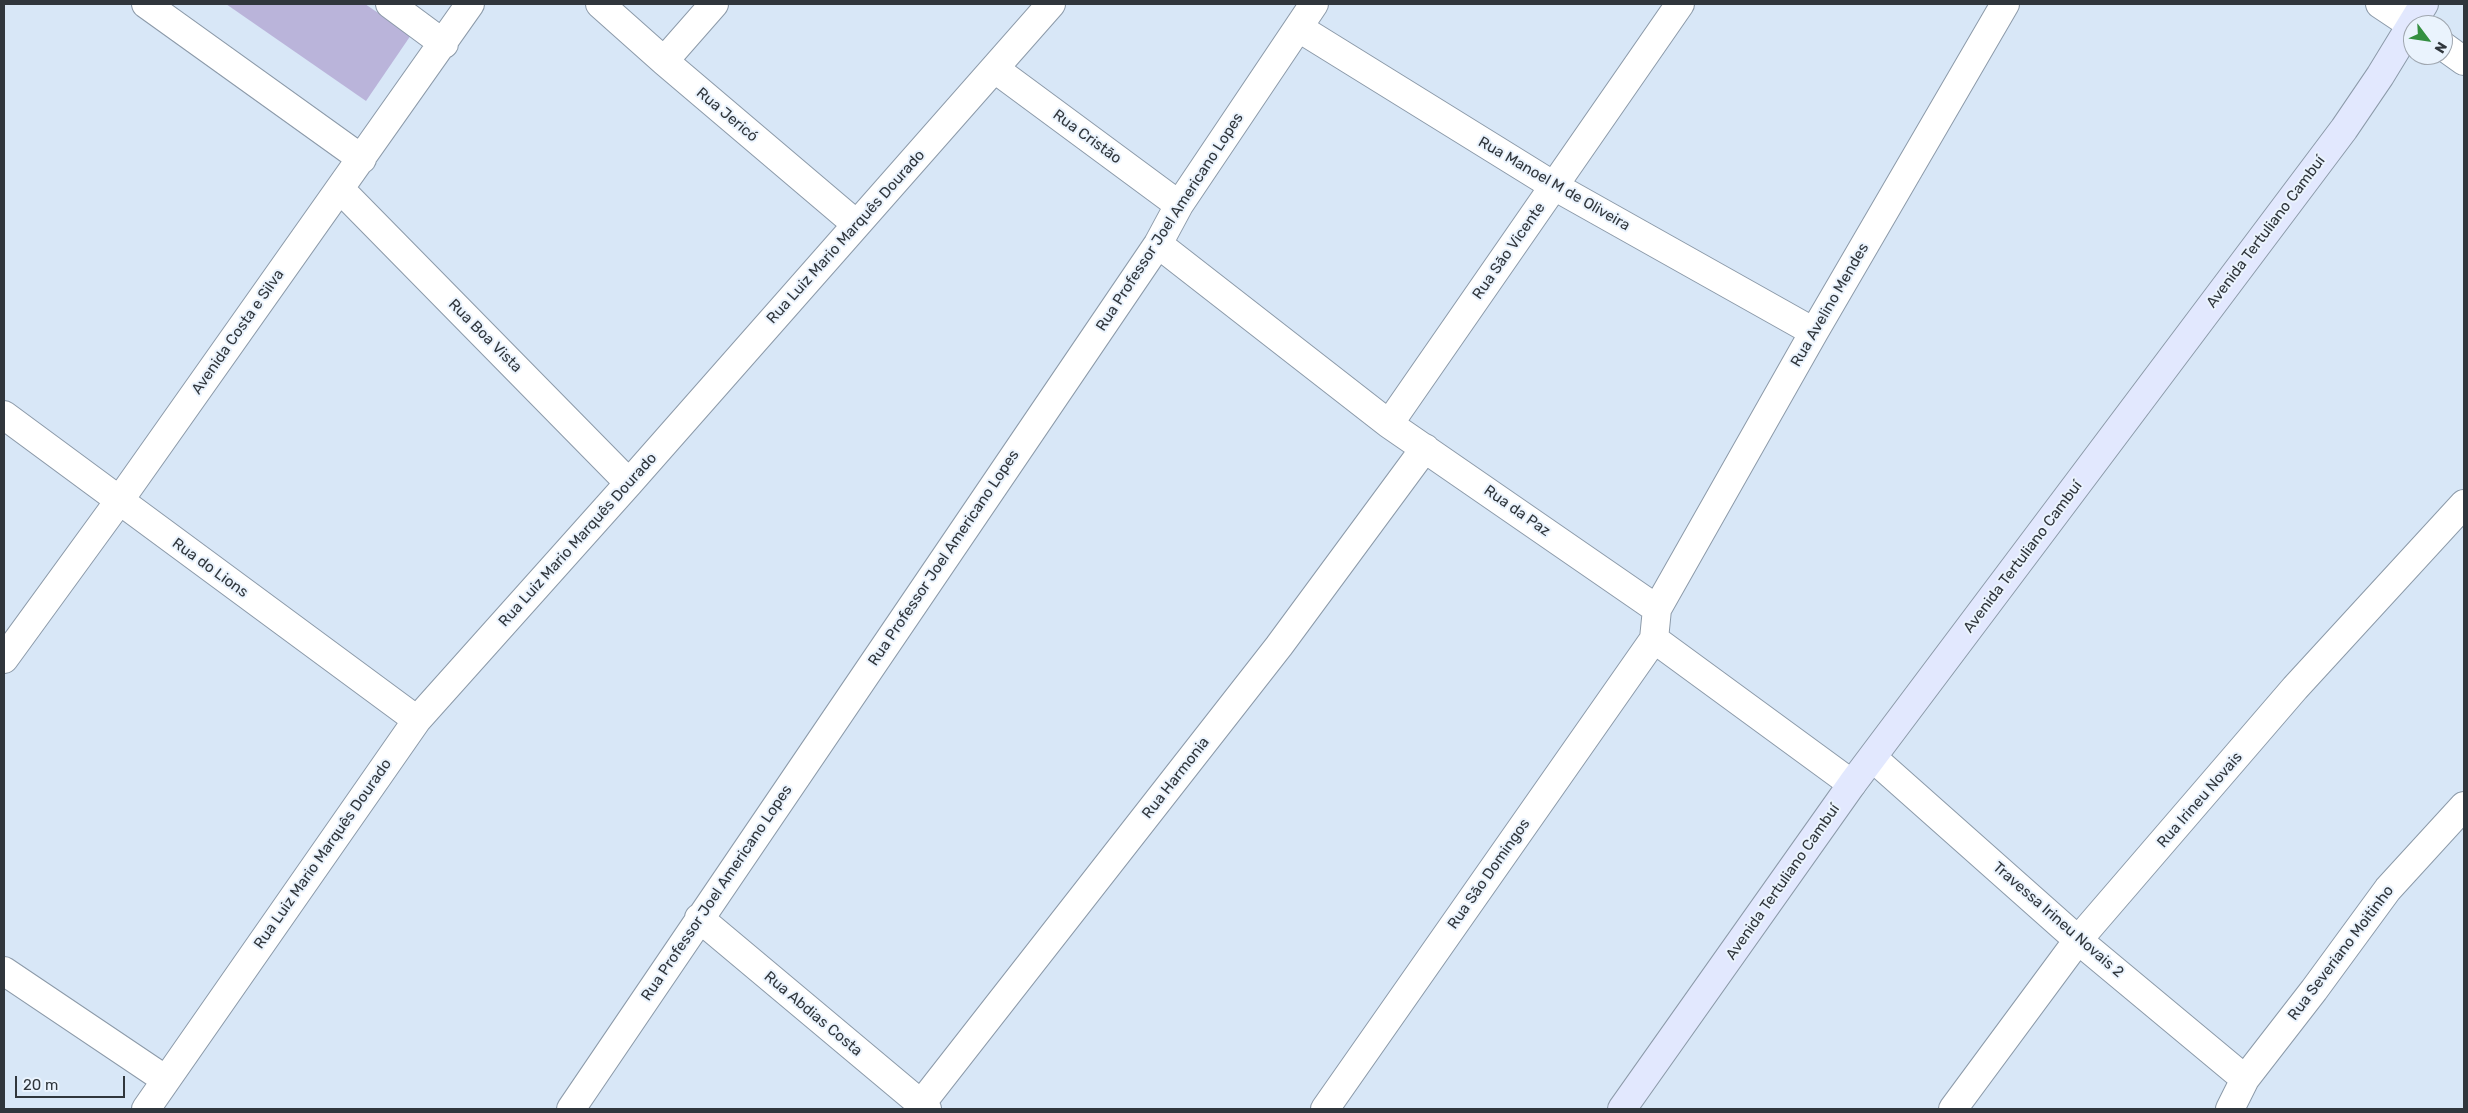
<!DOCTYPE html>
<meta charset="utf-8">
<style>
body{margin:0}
#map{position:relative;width:2468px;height:1113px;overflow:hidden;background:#d8e7f7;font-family:Rubik,sans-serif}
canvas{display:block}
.frame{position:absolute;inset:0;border:5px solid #30363c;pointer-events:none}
.north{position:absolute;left:2403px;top:15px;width:50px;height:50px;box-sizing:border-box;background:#eaf3fd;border:1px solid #a0a7b0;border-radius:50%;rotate:121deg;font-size:14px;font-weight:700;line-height:20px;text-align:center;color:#30363c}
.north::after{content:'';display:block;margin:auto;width:18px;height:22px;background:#348f41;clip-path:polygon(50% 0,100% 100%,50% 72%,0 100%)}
.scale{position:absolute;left:15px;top:1076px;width:110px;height:22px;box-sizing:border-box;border:2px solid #30363c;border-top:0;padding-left:6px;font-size:15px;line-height:18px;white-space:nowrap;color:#30363c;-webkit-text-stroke:4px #eaf3fd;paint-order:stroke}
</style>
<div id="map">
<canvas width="2468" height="1113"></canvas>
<div class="frame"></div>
<div class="north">N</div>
<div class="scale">20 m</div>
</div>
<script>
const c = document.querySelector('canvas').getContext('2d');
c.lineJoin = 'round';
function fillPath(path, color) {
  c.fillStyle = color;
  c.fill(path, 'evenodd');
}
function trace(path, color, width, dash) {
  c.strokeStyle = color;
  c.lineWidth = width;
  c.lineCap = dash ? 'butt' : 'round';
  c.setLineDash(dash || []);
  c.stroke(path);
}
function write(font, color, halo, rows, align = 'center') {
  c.font = font + ' Rubik,sans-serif';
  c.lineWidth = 4;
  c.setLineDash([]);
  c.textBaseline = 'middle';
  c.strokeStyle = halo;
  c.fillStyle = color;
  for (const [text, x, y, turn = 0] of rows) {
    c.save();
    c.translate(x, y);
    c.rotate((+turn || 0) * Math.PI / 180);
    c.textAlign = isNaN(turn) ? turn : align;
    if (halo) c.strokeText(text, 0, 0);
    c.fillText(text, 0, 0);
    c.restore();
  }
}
const green = new Path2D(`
 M226,4H365L411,35L366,101Z`);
const street = new Path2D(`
 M146,4L362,159
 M390,4L444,44
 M600,4L664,61L856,224
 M2380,4L2413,26
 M1299,28L1554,186L1814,332
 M2443,46L2464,61
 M664,61L714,4
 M995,69L1179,205
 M340,189L629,483
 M1158,244L1389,424L1657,609L1654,639L1852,784
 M4,415L417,720
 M1389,424L1680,4
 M1657,609L1814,332L2005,4
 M4,659L119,501L470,4
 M1873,758L2078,940L2245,1079
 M699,918L927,1109
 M4,971L166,1080
 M921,1104L1279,646L1425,448
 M146,1109L417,720L629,483L1051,4
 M571,1109L1158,244L1179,205L1314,4
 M1325,1109L1654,639
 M1953,1109L2078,940L2295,688L2464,504
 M2230,1109L2245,1079L2314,990L2388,889L2464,806`);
const secondary = new Path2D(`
 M1622,1109L1852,784L2344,129L2380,76L2424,4`);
const streetNames = [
 ["Rua Jericó",727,115,40],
 ["Rua Cristão",1087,137,36],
 ["Rua Manoel M de Oliveira",1554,184,30],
 ["Rua Professor Joel Americano Lopes",1170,222,-57],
 ["Avenida Tertuliano Cambuí",2266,232,-53],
 ["Rua Luiz Mario Marquês Dourado",846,237,-48],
 ["Rua São Vicente",1509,251,-55],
 ["Rua Avelino Mendes",1830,305,-60],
 ["Avenida Costa e Silva",238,332,-55],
 ["Rua Boa Vista",485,336,45],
 ["Rua da Paz",1517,511,35],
 ["Rua Luiz Mario Marquês Dourado",578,540,-48],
 ["Avenida Tertuliano Cambuí",2023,557,-53],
 ["Rua Professor Joel Americano Lopes",944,558,-56],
 ["Rua do Lions",210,568,36],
 ["Rua Harmonia",1176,778,-52],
 ["Rua Irineu Novais",2200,800,-49],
 ["Rua Luiz Mario Marquês Dourado",323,854,-55],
 ["Rua São Domingos",1489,874,-55],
 ["Avenida Tertuliano Cambuí",1783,882,-55],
 ["Rua Professor Joel Americano Lopes",717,893,-56],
 ["Travessa Irineu Novais 2",2058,920,41],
 ["Rua Severiano Moitinho",2341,953,-53],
 ["Rua Abdias Costa",813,1014,40]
];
fillPath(green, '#bab4da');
trace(street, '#8c9aa9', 30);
trace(secondary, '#8c9aa9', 30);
trace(street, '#fff', 28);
trace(secondary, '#e2e8fe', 28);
write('15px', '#30363c', '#eaf3fd', streetNames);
</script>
